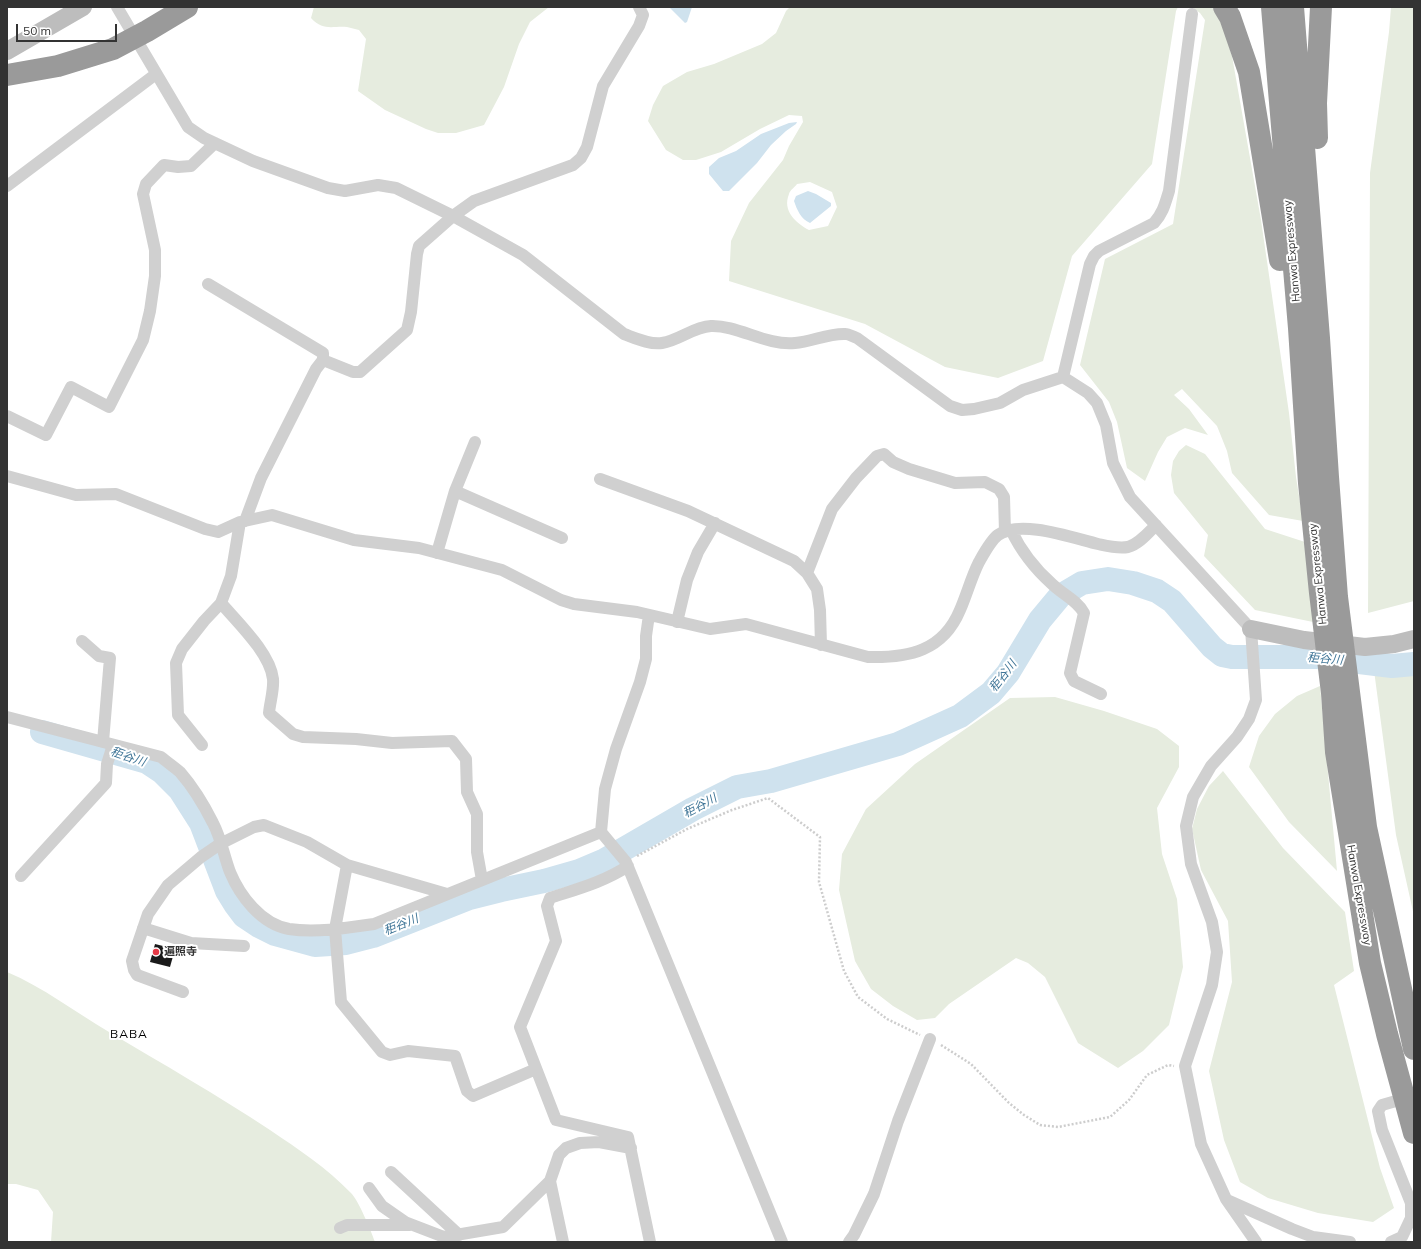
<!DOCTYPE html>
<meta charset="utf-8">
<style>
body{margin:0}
#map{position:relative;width:1421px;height:1249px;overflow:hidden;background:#fff;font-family:Mulish,sans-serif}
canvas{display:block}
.frame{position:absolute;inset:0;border:8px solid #333;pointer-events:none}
.scale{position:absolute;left:16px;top:24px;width:101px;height:18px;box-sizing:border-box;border:2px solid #333;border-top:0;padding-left:5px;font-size:12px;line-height:14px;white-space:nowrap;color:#333;-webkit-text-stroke:3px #fff;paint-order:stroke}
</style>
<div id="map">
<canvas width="1421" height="1249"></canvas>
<div class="frame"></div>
<div class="scale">50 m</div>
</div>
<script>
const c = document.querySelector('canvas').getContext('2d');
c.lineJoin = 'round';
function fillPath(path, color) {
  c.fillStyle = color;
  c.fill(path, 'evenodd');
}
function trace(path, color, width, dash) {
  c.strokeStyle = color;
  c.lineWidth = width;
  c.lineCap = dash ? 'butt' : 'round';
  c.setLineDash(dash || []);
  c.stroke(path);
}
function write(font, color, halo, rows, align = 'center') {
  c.font = font + ' Mulish,"Noto Sans JP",sans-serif';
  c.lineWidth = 4;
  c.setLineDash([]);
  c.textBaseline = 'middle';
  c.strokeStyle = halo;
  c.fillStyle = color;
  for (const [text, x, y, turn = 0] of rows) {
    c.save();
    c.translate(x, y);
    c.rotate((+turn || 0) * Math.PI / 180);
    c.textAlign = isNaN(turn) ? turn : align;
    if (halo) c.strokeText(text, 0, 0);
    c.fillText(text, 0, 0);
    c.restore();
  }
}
const green = new Path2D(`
 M314,7H549L530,22L519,44L504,87L484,125L456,133H438L426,129L385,110L358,91L366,39L359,30C355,29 351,28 347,27C331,26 323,31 311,18Z
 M790,7H1178L1176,11L1152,164L1072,256L1043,361L998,378L945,367L865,324L729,281L731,241L749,203L783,160L789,146L803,122L802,116L789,115L760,129L721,152L696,160H683L666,150L648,121L653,105L663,86L687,72L714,64L762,44L776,33L786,11ZM810,182L832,192L837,207L828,226L809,230C796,223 782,211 789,194C790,190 795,187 797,184Z
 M1192,7H1212L1219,14L1232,56L1261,220L1289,413L1296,477L1303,521L1269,515L1232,473L1227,451L1217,426L1182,389L1174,395L1189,409L1208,435L1185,428L1167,437L1158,452L1145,481L1127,468L1117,422L1109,402L1080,365L1105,259L1173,224L1205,20L1200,13Z
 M1391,7H1414V601L1368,613L1370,173L1389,32Z
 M1186,445L1205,454L1265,529L1305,542L1313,622L1255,610L1204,556L1208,535L1174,493L1171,475L1173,461L1179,451Z
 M1414,653V916L1396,835L1373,663Z
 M1320,686L1337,871L1289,822L1249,767L1259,736L1275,714L1297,696Z
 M1055,697L1104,711L1157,729L1179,746V767L1157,808L1162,854L1177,899L1183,967L1169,1025L1143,1051L1118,1068L1078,1043L1045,977L1028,963L1016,958L949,1004L935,1018L917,1020L893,1006L871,989L855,961L839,890L842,854L866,809L915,764L1010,698Z
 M1223,771L1283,848L1345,912L1354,971L1334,985L1380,1168L1394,1208L1373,1222L1318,1213L1268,1198L1240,1182L1224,1140L1209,1071L1232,982L1228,921L1201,870L1192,829L1197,809L1209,786Z
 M7,972C43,987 75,1012 109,1032C163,1064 217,1095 270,1130C298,1149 327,1168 351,1193C359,1201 371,1231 375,1242H51L53,1212L38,1190L16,1184H7Z`);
const water = new Path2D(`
 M669,7H692L687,22L685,23Z
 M797,122L796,124L786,131L771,145L757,163L729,191H723L709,174V167L719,158L736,151L761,134L789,123Z
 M808,191L816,194L831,203V206L810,223C801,219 797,210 794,201L796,196Z`);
const river = new Path2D(`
 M42,732L147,762L162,772L180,790L201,823L227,891L235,904L244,916L259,926L275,934L315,945L346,943L373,936L469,898L501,890L544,881L579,871L605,860L693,809L737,787L771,781L898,744L960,716L991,693L1008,673L1040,620L1060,596L1082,583L1108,579L1133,583L1157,591L1172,601L1212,647L1222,655L1232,657H1318L1392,666L1414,664`);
const building = new Path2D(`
 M155,944L175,949L170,967L150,962Z`);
const path = new Path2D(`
 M637,856L687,829L732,810L768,798L820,837L819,882L844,971L858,997L887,1019L920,1035
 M941,1045L971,1064L1009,1103L1024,1115L1040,1125L1058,1127L1110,1117L1129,1100L1147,1075L1168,1065L1174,1066`);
const street = new Path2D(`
 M117,7L188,127L204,138L253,161L328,188L345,191L378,185L396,188L453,216L523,255L624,334C635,338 650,345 662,343C680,340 693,327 711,326C738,325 766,346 795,343C812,342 828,333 846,334C849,334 853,337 857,338L950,406L962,410L974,409L1000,403L1023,390L1063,377L1088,393L1097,403L1106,425L1113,463L1130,497L1251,629L1256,700L1249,719L1237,737L1211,766L1193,797L1186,826L1191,864L1212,922L1217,952L1212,985L1185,1066L1201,1144L1226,1199L1256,1242
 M7,186L156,74
 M208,284L323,353V360
 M1063,377L1090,264L1094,256L1099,251L1154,223C1163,213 1165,204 1169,191L1192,14
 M7,416L46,435L71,387L109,407L143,340L150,311L155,276V250L143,194L146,184L164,165L178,167L191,166L215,143
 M7,476L76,495L116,494L205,529L218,532L240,522L272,515L354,540L419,548L502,570L561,600L574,604L637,612L710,629L746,624L868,657C909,658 943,651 960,610C967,594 971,578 979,562C983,555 991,540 998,535C1020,519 1073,538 1098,544C1107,546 1118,549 1128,547C1139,544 1148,533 1156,525
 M600,479L688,511L794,561L807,573
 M455,491L562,538
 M245,521L261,478L316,369L323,360L353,372H360L407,330L411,312L417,254L419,246L453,216L474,201L573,165L581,158L587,147L603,86L639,26L643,15L639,7
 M1011,530C1021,551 1034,568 1052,584C1062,594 1077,600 1084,613L1070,673L1074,681L1101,694
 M437,553L455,491L475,442
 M221,603C238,623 270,653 273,679C274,690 270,702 269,713L293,734L303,737L356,739L392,743L452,741L466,759L467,792L477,814V852L482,880
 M649,615L646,636V659L640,682L616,749L605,789L601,832L626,862L782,1242
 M677,622L687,580L698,552L715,523
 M82,641L99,656L110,658L103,742
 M821,645L820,610L817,589L807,573L832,509L856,478L877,456L884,454L893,462L909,469L955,483L985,482L999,489L1004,497L1005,532
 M7,717L161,757C167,762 174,767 180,772C193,787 204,805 213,823C221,838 224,856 230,872C240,896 261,924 289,929C316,933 347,928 374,924L601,832
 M202,745L178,715L176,663L182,649L204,621L221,603L231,576L240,522
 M347,865L335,929L341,1002L382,1052L390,1055L408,1051L455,1056L467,1091L473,1096L536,1069
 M628,866C604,882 577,889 550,898L547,906L556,941L520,1027L556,1120L628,1137L650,1242
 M21,876L106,783L107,764L113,745
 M143,928L191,943L244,946
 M183,992L137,975L134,970L132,961L148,914L168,885L201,857L220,844L254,827L264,825L307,842L347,865L447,894
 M391,1172L459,1235
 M550,1181L563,1242
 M369,1188L382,1206L405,1222L444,1237L503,1227L550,1181L559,1155L566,1148L580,1143L599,1142L631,1148
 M1227,1200L1292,1229L1313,1237L1350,1242
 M340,1228L347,1225H410
 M849,1242L854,1235L874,1194L898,1121L930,1039
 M1391,1242L1402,1237L1411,1218V1203L1382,1130L1378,1111L1382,1105L1410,1097`);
const secondary = new Path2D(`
 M7,51L83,7
 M1251,629L1304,640L1365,647L1394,644L1414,639`);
const highway = new Path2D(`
 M1224,7L1230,17L1249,72L1280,260
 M1272,7L1299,328L1309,483L1320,593L1332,693L1336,752L1370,963L1387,1034L1414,1133
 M1293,7L1319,338L1328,477L1337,597L1366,827L1414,1049
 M7,75L58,66L113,49L147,31L187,7
 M1317,138L1316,103L1321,7`);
const markers = [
 [156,952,4,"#e63946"]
];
const streetNames = [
 ["Hanwa Expressway",1292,251,-95],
 ["Hanwa Expressway",1318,574,-96],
 ["Hanwa Expressway",1359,895,80]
];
const poiNames = [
 ["遍照寺",164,952]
];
const waterNames = [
 ["秬谷川",1325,659,5],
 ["秬谷川",1003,676,-52],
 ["秬谷川",128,757,19],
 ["秬谷川",700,806,-28],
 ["秬谷川",401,925,-22]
];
const neighbourhoodNames = [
 ["BABA",129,1034]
];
fillPath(green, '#e6ecdf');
fillPath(water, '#cfe2ee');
trace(river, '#cfe2ee', 24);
fillPath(building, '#1a1a1a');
trace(path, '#cdcdcd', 2.5, [2, 2]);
trace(street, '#d0d0d0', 12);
trace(secondary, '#bdbdbd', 18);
trace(highway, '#9a9a9a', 22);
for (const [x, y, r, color] of markers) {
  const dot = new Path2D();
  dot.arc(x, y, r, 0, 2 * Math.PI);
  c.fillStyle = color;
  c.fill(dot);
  trace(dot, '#fff', 1.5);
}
write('11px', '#333', '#fff', streetNames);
write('bold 11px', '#333', '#fff', poiNames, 'left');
write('italic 12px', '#3f7597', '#fff', waterNames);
c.letterSpacing = '1px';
write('12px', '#000', '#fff', neighbourhoodNames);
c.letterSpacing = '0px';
</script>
